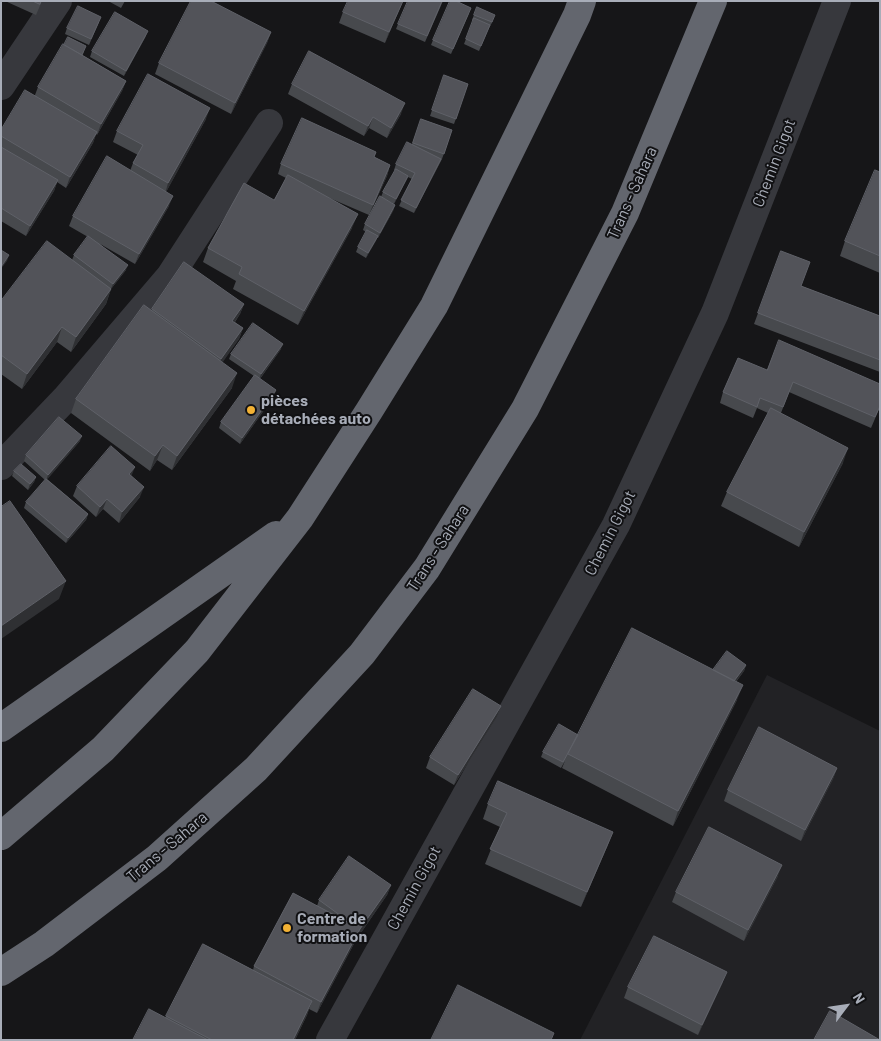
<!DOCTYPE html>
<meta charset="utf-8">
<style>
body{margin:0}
#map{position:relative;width:881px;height:1041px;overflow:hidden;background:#161618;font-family:Barlow,sans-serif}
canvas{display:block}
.frame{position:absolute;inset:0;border:2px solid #a8adb8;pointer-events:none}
.north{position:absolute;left:821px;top:981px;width:50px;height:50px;-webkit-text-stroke:4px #111113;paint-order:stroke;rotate:59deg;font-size:14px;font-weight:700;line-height:20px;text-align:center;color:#a8adb8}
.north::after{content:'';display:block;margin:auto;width:18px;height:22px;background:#a8adb8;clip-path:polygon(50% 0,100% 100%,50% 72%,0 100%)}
</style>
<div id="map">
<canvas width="881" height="1041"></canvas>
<div class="frame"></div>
<div class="north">N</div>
</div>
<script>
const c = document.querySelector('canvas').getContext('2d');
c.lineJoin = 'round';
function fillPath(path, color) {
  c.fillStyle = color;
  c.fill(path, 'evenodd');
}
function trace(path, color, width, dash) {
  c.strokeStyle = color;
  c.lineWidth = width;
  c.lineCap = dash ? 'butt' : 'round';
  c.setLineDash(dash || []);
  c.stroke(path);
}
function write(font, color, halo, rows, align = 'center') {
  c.font = font + ' Barlow,sans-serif';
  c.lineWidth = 4;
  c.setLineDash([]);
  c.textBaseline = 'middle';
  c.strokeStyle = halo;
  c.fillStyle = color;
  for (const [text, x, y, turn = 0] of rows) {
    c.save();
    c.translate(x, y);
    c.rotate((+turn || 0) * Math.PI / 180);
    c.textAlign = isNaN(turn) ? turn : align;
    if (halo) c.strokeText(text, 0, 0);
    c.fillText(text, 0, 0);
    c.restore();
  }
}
const built = new Path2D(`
 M767,675L880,731V1040H580Z`);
const minor = new Path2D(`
 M1,86L58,1
 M1,466L65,399L170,276L269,123
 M330,1040L616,525L715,313L837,1`);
const highway = new Path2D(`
 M1,728L276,535
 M1,836L103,749L197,651L300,518L369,411L434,306L577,15L582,1
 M1,972L44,944L157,858L256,769L362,654L427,568L525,409L625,213L713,1`);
const wall = new Path2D(`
 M5,1H42L36,15Z
 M108,1H125L121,8Z
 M403,1L385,43L339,23L343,12Z
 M443,1L425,42L396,29L398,24Z
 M477,7L493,21L489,28L479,51L464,44L473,21L472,20Z
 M469,13L451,54L431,45L433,40Z
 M99,22L89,45L65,34L67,28Z
 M271,32L267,43L231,114L155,74L159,63Z
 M146,36L124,76L90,57L92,51Z
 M84,52L82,55L126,81L122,91L97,135L96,134L93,143L66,188L57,182L54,191L26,236L1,221V130L35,95L38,87Z
 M444,75L468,84L454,124L430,116Z
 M292,84L401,114L387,138L369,128L364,136L288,94Z
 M206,119L166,192L169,206L135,264L100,244L126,270L111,289L106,304L71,352L57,342L22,389L1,374V301L72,260L74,255L88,237L69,226L73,216L130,171L133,163L138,155L113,142L117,131Z
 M421,119L452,130L442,159L414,213L399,206L412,179L408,177L406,181L394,204L382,198L395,205L393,211L378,238H377L366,258L356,252L358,247L366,232L363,230L365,224L381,197L383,192L395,170H394L396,164L412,144Z
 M376,152L374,157L390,165L387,176L369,215L327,197L352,228L298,325L233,289L236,281L203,262L208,248L274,200L286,178L278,174L281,164Z
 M880,172V273L840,256L845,241Z
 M781,251L801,286L880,316V372L754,324Z
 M244,304L240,314L235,322L243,328L239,339L222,362L232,388L172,470L157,460L150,471L71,413L76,399L151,310Z
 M281,349L260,379L276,390L274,396L240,444L219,428L221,422L254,376L229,359L231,354Z
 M767,370L880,384V407L871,428L789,392L781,413L843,463L799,547L721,506L727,492L768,413L757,408L753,418L720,403L723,392Z
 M80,441L47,479L88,514L86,520L66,543L24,508L26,502L45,480L24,461L26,455Z
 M14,471L36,477L34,482L28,490L12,476Z
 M132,476L140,497L119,523L103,509L96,517L73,496L77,486Z
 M746,665L744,671L736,682L737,700L673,826L562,768L565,761L561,768L541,757L543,752L713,670Z
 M501,706L497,717L454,785L426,768L430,757Z
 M837,768L833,779L801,841L724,801L728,790Z
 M488,804L613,832L607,847L581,907L485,864L500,827L483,819Z
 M778,876L744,941L672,902L676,892Z
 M391,885L387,895L356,940L317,1013L309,1009L307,1015L295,1040H133L165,1018L203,944L253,970L254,966L317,906L319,900Z
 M723,982L698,1035L624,998L628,987Z`);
const shadedWall = new Path2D(`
 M403,1L385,43L389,32Z
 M148,31L146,36L124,76L126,71Z
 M271,32L267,43L231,114L235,103Z
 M126,81L122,91L97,135L101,124Z
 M405,103L401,114L387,138L391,128Z
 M210,108L206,119L165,194L168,183Z
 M373,117L369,128L364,136L368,126Z
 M97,132L93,143L66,188L70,177Z
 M441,159L439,164L414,213L416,208Z
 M390,165L387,176L369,215L373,205Z
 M408,176L406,181L394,204L396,199Z
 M58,180L54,191L26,236L30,226Z
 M173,196L169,206L135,264L139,254Z
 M395,205L393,211L378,238L380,233Z
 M358,214L352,228L298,325L304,311Z
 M378,236L376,241L366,258L368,253Z
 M9,255L7,261L1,269V267Z
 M128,265L126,270L111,289L113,284Z
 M111,289L106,304L71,352L76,337Z
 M244,304L240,314L228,331L232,321Z
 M62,327L57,342L22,389L27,374Z
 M243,328L239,339L218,369L221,359Z
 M283,344L281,349L259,380L261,374Z
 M237,373L232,388L172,470L177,456Z
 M276,390L274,396L240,444L242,438Z
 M82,436L80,441L46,481L48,475Z
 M163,445L157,460L150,471L155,456Z
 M848,448L843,463L799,547L804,532Z
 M135,467L131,477L129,474Z
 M36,477L34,482L28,490L30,484Z
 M144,487L140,497L119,523L122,512Z
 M107,499L103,509L96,517L100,507Z
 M88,514L86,520L66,543L68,538Z
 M66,581L59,599L1,639V626Z
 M746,665L744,671L727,693L729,688Z
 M743,685L737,700L673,826L678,811Z
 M501,706L497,717L454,785L458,775Z
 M837,768L833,779L801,841L805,830Z
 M613,832L607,847L581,907L587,892Z
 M782,865L778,876L744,941L748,930Z
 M391,885L387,895L356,940L317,1013L321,1002L360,929Z
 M727,972L723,982L698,1035L702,1025Z
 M312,1001L307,1015L295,1040H293Z`);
const building = new Path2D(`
 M33,1H41L40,4Z
 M191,1H211L271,32L235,103L159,63Z
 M348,1H403L389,32L343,12Z
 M408,1H442L427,36L398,24Z
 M450,1H456L471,8L453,49L433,40Z
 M78,6L101,17L91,39L67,28Z
 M477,7L495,15L492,22L474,15Z
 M115,12L148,31L126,71L92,51Z
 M474,18L490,25L481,46L466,39Z
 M68,37L86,46L82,55L64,45Z
 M63,44L126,81L101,124L38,87Z
 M309,51L405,103L391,128L373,117L368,126L292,84Z
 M148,74L210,108L168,183L133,163L143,145L117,131Z
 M444,75L468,84L456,119L432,110Z
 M25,90L97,132L70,177L1,136V130Z
 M302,118L376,152L374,157L390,165L373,205L281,164Z
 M421,119L452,130L444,154L413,143Z
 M407,142L441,159L416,208L401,200L415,173L396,164Z
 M1,147L58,180L30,226L1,208Z
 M107,156L173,196L139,254L73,216Z
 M396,169L408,176L396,199L383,192Z
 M875,170L880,172V256L845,241Z
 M288,175L358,214L304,311L239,274L242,267L208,248L244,183L274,200Z
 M380,196L395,205L380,233L365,224Z
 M367,230L378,236L368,253L358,247Z
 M88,236L128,265L113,284L74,255Z
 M47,241L111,289L76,337L62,327L27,374L1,355V301Z
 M1,250L9,255L1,267Z
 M781,251L810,262L801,286L880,316V360L758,313Z
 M184,262L244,304L232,321L243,328L221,359L152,309Z
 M144,305L237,373L177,456L163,445L155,456L76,399Z
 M253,323L283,344L261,374L231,354Z
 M779,340L880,384V406L875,417L793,382L783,407L760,398L757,407L723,392L738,358L767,370Z
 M255,375L276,390L242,438L221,422Z
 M771,408L848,448L804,532L727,492Z
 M59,417L82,436L48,475L26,455Z
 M111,446L135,467L129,474L144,487L122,512L107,499L100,507L77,486Z
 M21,464L36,477L30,484L14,471Z
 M46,479L88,514L68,538L26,502Z
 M10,501L66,581L1,626V507Z
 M632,628L743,685L678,811L568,754Z
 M727,651L746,665L734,681L713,670Z
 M473,689L501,706L458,775L430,757Z
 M559,724L578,735L563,762L543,752Z
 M759,727L837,768L805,830L728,790Z
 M498,781L613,832L587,892L490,849L507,813L488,804Z
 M709,827L782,865L748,930L676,892Z
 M349,856L391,885L360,929L321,1002L254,966L293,893L355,926L319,900Z
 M654,936L727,972L702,1025L628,987Z
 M203,944L312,1001L293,1040H212L166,1016Z
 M458,985L554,1033L551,1040H431Z
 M149,1009L208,1040H133Z
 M830,1011L880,1040H814Z`);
const markers = [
 [251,410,5,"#f2b134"],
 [287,928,5,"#f2b134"]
];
const streetNames = [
 ["Chemin Gigot",774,163,-69],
 ["Trans - Sahara",632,193,-66],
 ["Chemin Gigot",610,533,-63],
 ["Trans - Sahara",438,548,-57],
 ["Trans - Sahara",167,847,-40],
 ["Chemin Gigot",414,888,-61]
];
const poiNames = [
 ["pièces",261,401],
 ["détachées auto",261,419],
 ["Centre de",297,919],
 ["formation",297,937]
];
fillPath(built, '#222225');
trace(minor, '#37383d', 28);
trace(highway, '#63666e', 28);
fillPath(wall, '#47494d');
fillPath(shadedWall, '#2f3033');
fillPath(building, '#525359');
trace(building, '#5f6168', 1);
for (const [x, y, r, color] of markers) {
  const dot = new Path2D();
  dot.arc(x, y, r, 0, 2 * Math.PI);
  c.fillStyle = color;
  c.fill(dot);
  trace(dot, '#111113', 2);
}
write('16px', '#a8adb8', '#111113', streetNames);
write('bold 16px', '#a8adb8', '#111113', poiNames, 'left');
</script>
